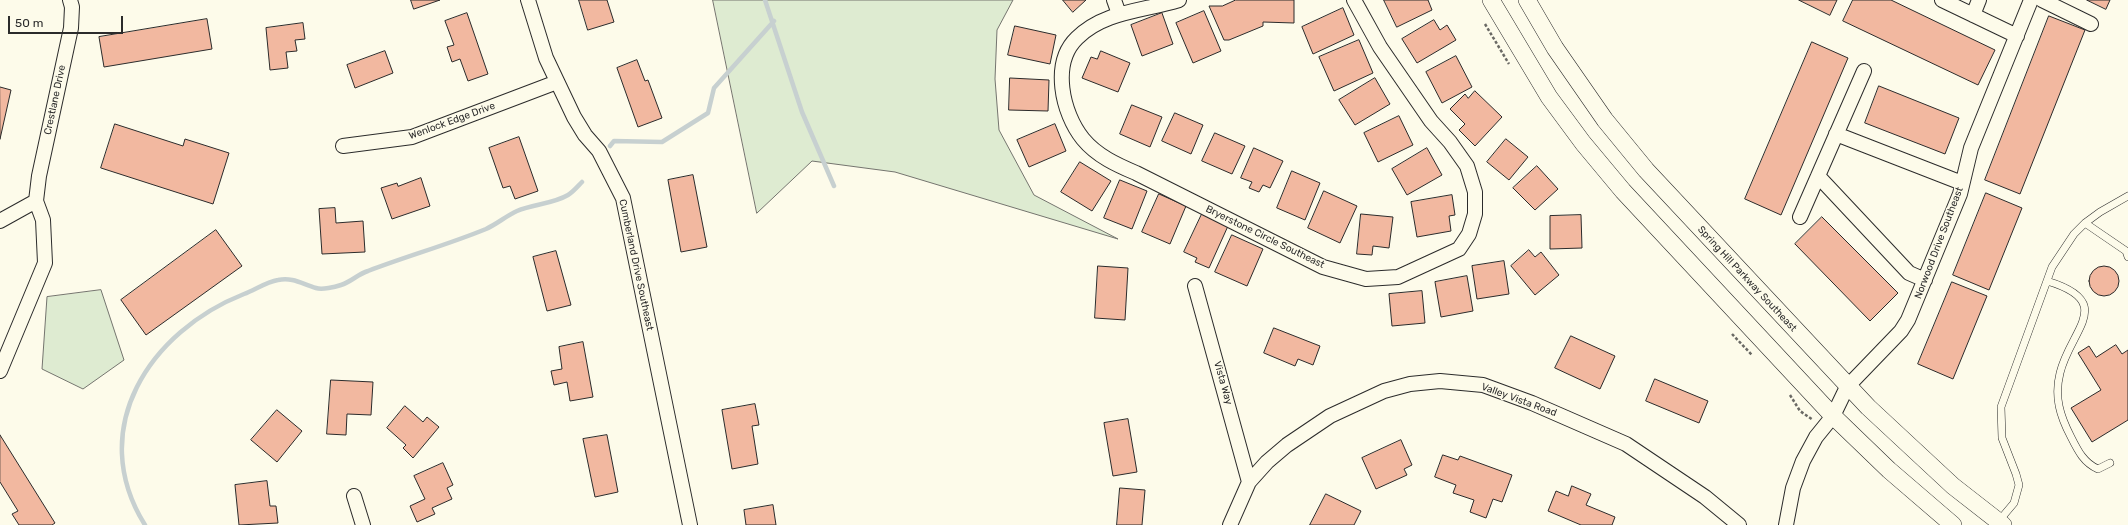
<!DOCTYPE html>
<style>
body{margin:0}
#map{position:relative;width:2128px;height:525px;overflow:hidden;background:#fdfbea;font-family:Rubik,sans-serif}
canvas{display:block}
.scale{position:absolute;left:8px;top:16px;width:115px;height:18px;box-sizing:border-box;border:2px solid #2b2b2b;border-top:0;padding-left:5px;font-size:12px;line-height:14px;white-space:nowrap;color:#2b2b2b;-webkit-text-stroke:3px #fdfbea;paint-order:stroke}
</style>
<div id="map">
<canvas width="2128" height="525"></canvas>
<div class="scale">50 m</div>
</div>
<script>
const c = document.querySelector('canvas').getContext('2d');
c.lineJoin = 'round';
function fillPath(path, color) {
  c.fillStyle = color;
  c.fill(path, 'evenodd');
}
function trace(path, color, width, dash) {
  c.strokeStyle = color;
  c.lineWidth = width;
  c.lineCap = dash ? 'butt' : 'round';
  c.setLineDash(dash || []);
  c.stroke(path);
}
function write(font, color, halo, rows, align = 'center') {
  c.font = font + ' Rubik,sans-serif';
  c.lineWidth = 3;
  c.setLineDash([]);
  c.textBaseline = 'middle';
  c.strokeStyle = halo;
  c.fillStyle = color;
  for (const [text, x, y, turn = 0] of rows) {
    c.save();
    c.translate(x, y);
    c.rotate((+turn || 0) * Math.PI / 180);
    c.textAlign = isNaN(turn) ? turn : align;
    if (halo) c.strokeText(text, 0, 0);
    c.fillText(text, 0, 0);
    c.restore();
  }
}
const green = new Path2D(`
 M713,0H1013L997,30L995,79L999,130L1034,195L1118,239L895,172L812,161L757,213Z
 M101,290L124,360L83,389L42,369L47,297Z`);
const stream = new Path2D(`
 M765,0L802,112L834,186
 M610,146L614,141L662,142L708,113L714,88L774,21
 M145,525C85,429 150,331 244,294C255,290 266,282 278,280C293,277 302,284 316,288C322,290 335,287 341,285C351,282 358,274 368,271C407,256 447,245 486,229C497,224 506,216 517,211C533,204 553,204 568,195C573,192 578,186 582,182`);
const building = new Path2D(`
 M411,0H440L414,9Z
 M579,0H607L614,22L588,30Z
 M1063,0H1086L1073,12Z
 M1236,0H1294V23L1263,22V26L1229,40H1224L1209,6H1222Z
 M1384,0H1428L1432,10L1397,27Z
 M1799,0H1837L1830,15Z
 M1853,0H1891L1995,50L1978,85L1843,21Z
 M2087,0H2110L2106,9Z
 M1343,8L1354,35L1313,54L1302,27Z
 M1204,11L1221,51L1193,63L1176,23Z
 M467,13L488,74L468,81L460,59L452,62L447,47L454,45L445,21Z
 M1162,13L1173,44L1142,56L1131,25Z
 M2049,16L2085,30L2020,194L1985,180Z
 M207,19L212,49L104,67L99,37Z
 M1434,20L1440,30L1447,25L1456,40L1417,63L1402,39Z
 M303,23L305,39L295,40L297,51L286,52L288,68L270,70L266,28Z
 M1015,26L1056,35L1050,64L1008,55Z
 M1359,40L1373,73L1334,91L1319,57Z
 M1812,42L1848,58L1781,215L1745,199Z
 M385,51L393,73L355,88L347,65Z
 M1101,51L1130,63L1118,92L1082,78L1091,57L1097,59Z
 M1456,56L1472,87L1442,103L1426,72Z
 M637,60L645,81L648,80L662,118L638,127L617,68Z
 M1010,78L1049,80L1048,111L1009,110Z
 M1375,78L1390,104L1355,125L1339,100Z
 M1879,86L1959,118L1945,154L1865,123Z
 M0,87L11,90L0,139Z
 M1475,91L1502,117L1475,146L1459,130L1465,124L1450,109L1465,94L1468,98Z
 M1132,105L1162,117L1150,147L1120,134Z
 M1175,113L1203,125L1191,154L1162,141Z
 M1399,116L1413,145L1378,162L1364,133Z
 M115,124L183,146L185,139L229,153L213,204L101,168Z
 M1055,124L1066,151L1029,167L1017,140Z
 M1215,133L1245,146L1232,174L1202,161Z
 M519,137L538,191L515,199L510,186L503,188L489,148Z
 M1506,139L1528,157L1509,180L1487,162Z
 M1254,148L1283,161L1270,188L1263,185L1259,192L1249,188L1252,182L1241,178Z
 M1427,148L1442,175L1407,195L1392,169Z
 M1080,162L1111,181L1092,211L1061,192Z
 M1537,166L1558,189L1535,210L1513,188Z
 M1292,171L1320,183L1305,220L1277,208Z
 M693,175L707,247L681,252L668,180Z
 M421,178L430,206L392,219L381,188L397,183L398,186Z
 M1120,180L1147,191L1132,229L1104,218Z
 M1324,191L1357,206L1340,243L1308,228Z
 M1986,193L2022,208L1989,290L1953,275Z
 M1159,194L1186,206L1170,244L1142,232Z
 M1452,195L1455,215L1449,216L1451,231L1417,237L1411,202Z
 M335,208L336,223L363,221L365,252L322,254L319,209Z
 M1202,214L1228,226L1209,268L1195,262L1197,258L1184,252Z
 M1361,214L1393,217L1389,248L1373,246L1372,255L1357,254Z
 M1581,215L1582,248L1550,249V216Z
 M1822,217L1898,293L1870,321L1795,244Z
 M216,230L242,266L146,335L121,300Z
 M1232,235L1263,249L1247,286L1215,272Z
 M1529,250L1535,257L1541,252L1559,275L1535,295L1511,266Z
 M556,251L571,305L547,311L533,257Z
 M1504,261L1509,294L1477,299L1472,266Z
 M2089 281a15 15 0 1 1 30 0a15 15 0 1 1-30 0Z
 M1098,266L1128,268L1125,320L1095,318Z
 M1467,276L1473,311L1441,317L1435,282Z
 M1952,282L1987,296L1953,379L1918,364Z
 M1422,291L1425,323L1392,326L1389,294Z
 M1274,328L1320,346L1313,365L1298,359L1295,366L1264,353Z
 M1571,336L1615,356L1600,389L1555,368Z
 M583,342L593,397L570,401L567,382L554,385L551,371L562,369L559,347Z
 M2116,345L2122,354L2128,350V420L2092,442L2071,408L2101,390L2078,353L2089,346L2096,357Z
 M1655,379L1708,401L1699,423L1646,401Z
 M331,380L373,382L371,415L347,414L346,435L327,434Z
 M755,404L759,425L752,426L758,464L732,469L722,410Z
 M405,406L423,422L427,417L439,427L413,458L403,448L406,445L387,428Z
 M277,410L302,431L277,462L251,440Z
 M1128,419L1137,472L1113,476L1104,423Z
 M0,435L55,523L52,525H19L12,514L18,511L0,482Z
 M607,435L618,492L595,497L583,439Z
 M1401,440L1412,465L1404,469L1407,475L1376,489L1362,458Z
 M1443,455L1458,460L1460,456L1512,475L1502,502L1493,499L1486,518L1470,512L1474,500L1453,493L1456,485L1435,477Z
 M443,463L453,485L447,488L452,499L432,508L435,514L417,522L410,506L425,499L414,476Z
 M267,481L270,506H276L278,523L239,525L235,485Z
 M1572,486L1591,494L1586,505L1615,517L1612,525H1581L1548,511L1556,491L1568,496Z
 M1120,488L1145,490L1142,525H1117Z
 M1326,494L1361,511L1354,525H1310Z
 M773,505L776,525H746L744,510Z`);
const path = new Path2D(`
 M1485,24L1509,64
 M1732,334L1752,355
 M1790,395L1800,411L1813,420`);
const service = new Path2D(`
 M2085,223L2126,251L2128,257
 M2047,281C2117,302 2070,330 2060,373C2054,397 2060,416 2071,437C2078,451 2084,463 2098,469L2110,463
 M1998,522L2014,503L2019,485L2016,474L2002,438L2001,407L2052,267L2074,234L2085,223L2100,212L2128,196`);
const minor = new Path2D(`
 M528,0L546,58L574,117L585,135L599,151L623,198L690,525
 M1114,0L1119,14
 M1179,0C1144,11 1104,11 1077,38C1051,63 1062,113 1083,139C1097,156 1117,165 1136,173L1323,267L1366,279L1398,277L1459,249L1469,234L1475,214V192L1467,166L1450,142L1431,121L1380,47L1354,0
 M1942,0L2017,36
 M2042,0L2091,24
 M1973,15L1979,0
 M1836,134L1962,183
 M343,146L412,137L557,82
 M1818,176L1909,273L1925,280
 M1800,217L1864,71
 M0,221L36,201
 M1195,286L1249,482
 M0,371L45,263L43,220L36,201L39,176L71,28L72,7L70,0
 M354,496L363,525
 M1230,525L1249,482L1267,462L1287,445L1330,416L1384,391L1410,384L1440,381L1483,385L1532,403L1626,444L1705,497L1739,525
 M1786,525L1793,488L1803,461L1816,437L1833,416L1847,387L1901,331L1908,320L1960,194L1971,148L2031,0`);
const tertiary = new Path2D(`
 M1491,0L1549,97L1583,143L1623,191L1833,416L1889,470L1953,525
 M1527,0L1555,48L1605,120L1646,170L1868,407L1953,486L2003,525`);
const streetNames = [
 ["Crestlane Drive",55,100,-78],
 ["Wenlock Edge Drive",452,121,-20],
 ["Bryerstone Circle Southeast",1265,237,26],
 ["Norwood Drive Southeast",1939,243,-69],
 ["Cumberland Drive Southeast",636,265,78],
 ["Spring Hill Parkway Southeast",1747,279,47],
 ["Vista Way",1223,383,74],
 ["Valley Vista Road",1519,400,20]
];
fillPath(green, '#deebd1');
trace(green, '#74746e', 1);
trace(stream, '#c7d0d0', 4.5);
fillPath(building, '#f2b8a0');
trace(building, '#2b2b2b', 1);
trace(service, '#2b2b2b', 8);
trace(minor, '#2b2b2b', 16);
trace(tertiary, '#2b2b2b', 18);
trace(path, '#6a6964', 2.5, [3, 2]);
trace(service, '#fdfbea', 7);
trace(minor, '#fdfbea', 14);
trace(tertiary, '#fdfbea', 17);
write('10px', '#2b2b2b', '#fdfbea', streetNames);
</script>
